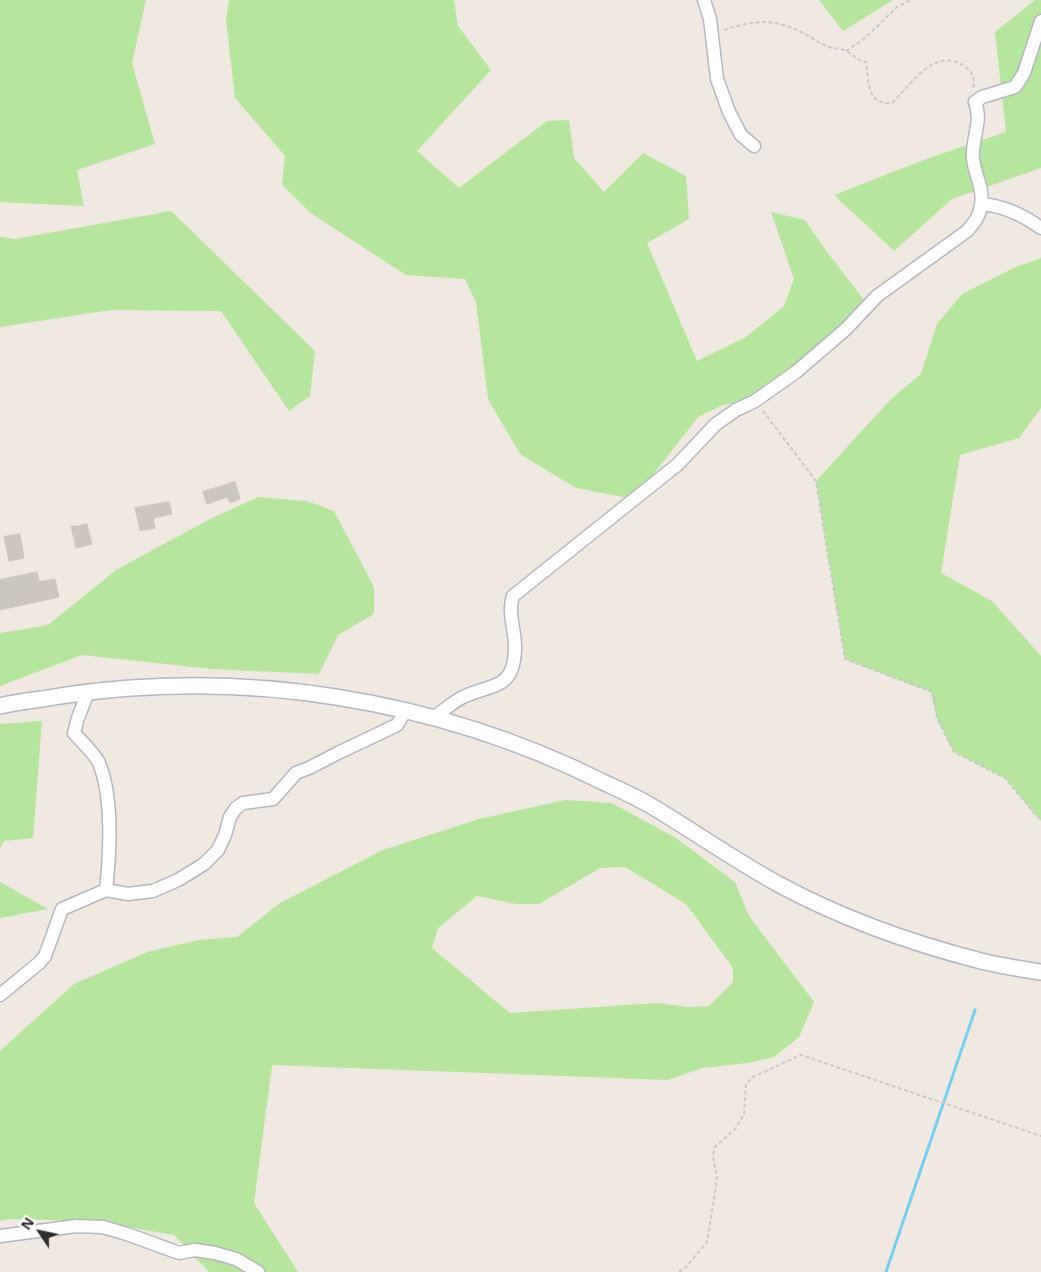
<!DOCTYPE html>
<style>
body{margin:0}
#map{position:relative;width:1041px;height:1272px;overflow:hidden;background:#efe9e1;font-family:"Noto Sans",sans-serif}
canvas{display:block}
.north{position:absolute;left:15px;top:1207px;width:50px;height:50px;-webkit-text-stroke:4px #fff;paint-order:stroke;rotate:304deg;font-size:14px;font-weight:700;line-height:20px;text-align:center;color:#2e2e2e}
.north::after{content:'';display:block;margin:auto;width:18px;height:22px;background:#2e2e2e;clip-path:polygon(50% 0,100% 100%,50% 72%,0 100%)}
</style>
<div id="map">
<canvas width="1041" height="1272"></canvas>
<div class="north">N</div>
</div>
<script>
const c = document.querySelector('canvas').getContext('2d');
c.lineJoin = 'round';
function fillPath(path, color) {
  c.fillStyle = color;
  c.fill(path, 'evenodd');
}
function trace(path, color, width, dash) {
  c.strokeStyle = color;
  c.lineWidth = width;
  c.lineCap = dash ? 'butt' : 'round';
  c.setLineDash(dash || []);
  c.stroke(path);
}
const green = new Path2D(`
 M0,0H146L132,63L155,144L77,170L84,206L0,202Z
 M229,0H454L458,26L491,70L417,151L459,188L547,121L569,120L574,158L604,192L643,153L686,176L689,219L647,243L697,361L746,337L784,306L794,279L771,212L805,220C824,250 847,277 868,305L755,401L723,405L698,417L634,499L576,488L520,454L488,399L476,302L465,279L406,275L312,214L282,185L285,156L235,98L226,20Z
 M819,0H893L843,31Z
 M1035,0H1041V168L952,199L894,251L834,195L929,158L1006,132L995,32Z
 M171,211L315,351L310,396L289,411L221,311L111,310L0,327V237L15,239Z
 M1041,258V408L1019,438L960,455L941,573L992,601L1041,656V821L1005,778L954,752L937,718L931,692L845,659L816,481L891,399L921,374L937,324L962,294L1016,267Z
 M258,497L307,501L334,511L374,587V614L338,635L319,674L211,669L82,655L0,686V633L48,625L116,570L210,519Z
 M42,721L33,838L4,841L0,849V724Z
 M565,800L612,803L676,838L735,882L749,916L814,1002L799,1037L774,1057L748,1063L702,1068L668,1080L272,1065L254,1203L298,1272H209L174,1235L94,1221L9,1219L0,1221V1051L74,984L147,952L199,940L237,937L280,903L383,850L479,819ZM625,867L686,904L733,968V982L709,1006L688,1007L657,1003L510,1013L432,948L438,928L477,896L516,904H539L600,868Z
 M0,882L48,909L0,918Z`);
const stream = new Path2D(`
 M886,1272L975,1010`);
const building = new Path2D(`
 M235,482L240,499L230,503L227,497L207,504L203,492Z
 M169,502L172,514L153,518L155,528L140,531L135,508Z
 M87,524L92,544L76,548L71,526H79Z
 M20,534L24,558L9,561L4,537Z
 M37,572L39,582L55,579L59,597L0,610V580Z`);
const path = new Path2D(`
 M724,30C754,20 774,18 803,33C811,37 819,43 827,46C833,49 840,48 846,51C855,55 855,60 866,62C869,81 866,105 892,103C911,85 934,46 964,66C973,72 975,78 973,88
 M846,51L864,39L897,7L911,0
 M763,411L816,481L845,659L932,692L937,718L954,752L1005,778L1041,821
 M679,1272L686,1267L707,1242L717,1179L713,1156L715,1147L736,1128L744,1114L746,1084L753,1077L801,1055L1041,1136`);
const minor = new Path2D(`
 M704,0L710,19L717,79L729,112L741,135L754,146
 M982,204C1004,206 1023,215 1041,228
 M88,692L78,718L74,733C81,741 95,754 99,763C113,797 110,854 106,890
 M435,717C444,710 453,702 463,697C492,683 513,691 515,650C516,632 507,613 513,596L677,465L716,424L736,410L755,401L796,372L846,329L877,296L967,231C974,223 980,216 981,205C984,189 975,175 973,159C971,140 983,122 975,102L982,97L1015,87L1024,73L1041,21
 M0,995L39,963L45,956L62,909L106,890L128,894L153,891L178,880L204,864L218,850L225,835L230,817L236,808L243,803L273,799L296,773L309,768L338,753L397,725L406,710
 M0,1236L76,1226L103,1227L127,1234L179,1253L195,1250L215,1253L236,1259L258,1272`);
const tertiary = new Path2D(`
 M0,706C20,701 40,700 60,696C244,668 437,699 603,782C618,789 634,796 648,804C692,830 734,860 780,885C843,919 911,943 981,961C1001,966 1021,969 1041,972`);
fillPath(green, '#b6e59e');
trace(stream, '#75cff0', 3);
fillPath(building, '#cbc7bf');
trace(building, '#cbc5ba', 1);
trace(minor, '#b4b7c1', 15);
trace(tertiary, '#b4b7c1', 18);
trace(path, '#c9c9c9', 2, [4, 2.5]);
trace(minor, '#fff', 12);
trace(tertiary, '#fff', 15);
</script>
